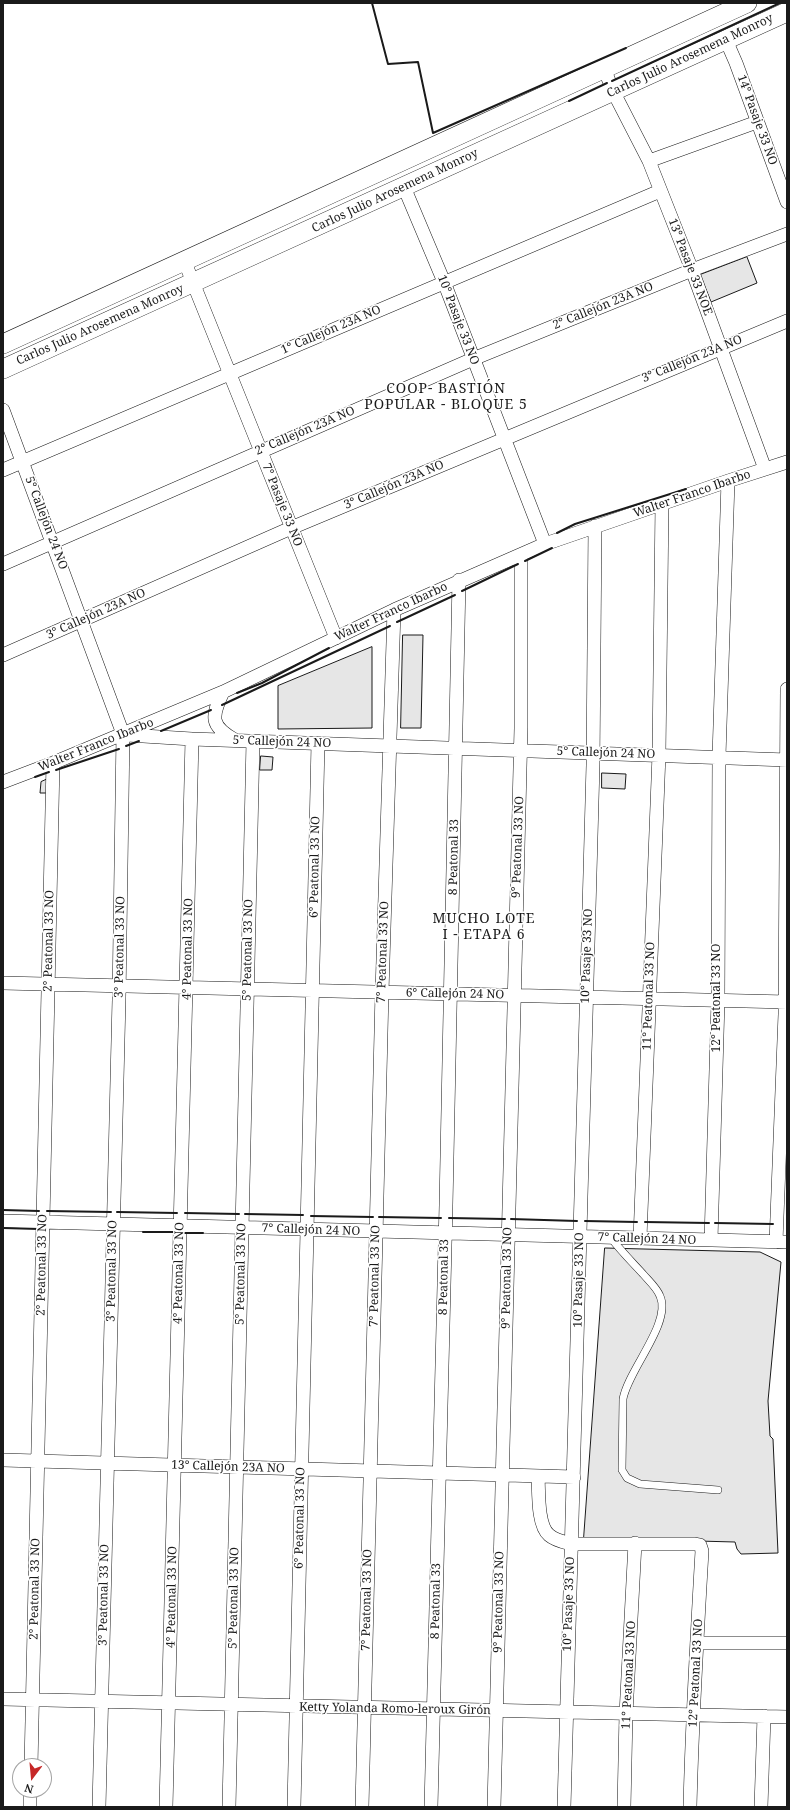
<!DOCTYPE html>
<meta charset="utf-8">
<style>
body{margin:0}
#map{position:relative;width:790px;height:1810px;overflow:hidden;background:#fff;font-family:"Noto Serif",serif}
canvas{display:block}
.frame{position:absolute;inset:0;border:4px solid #1a1a1a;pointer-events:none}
.north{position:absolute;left:12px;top:1758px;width:40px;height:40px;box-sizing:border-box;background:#fff;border:1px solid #a3a3a3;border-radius:50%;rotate:196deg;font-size:11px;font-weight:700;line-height:16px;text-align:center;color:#1a1a1a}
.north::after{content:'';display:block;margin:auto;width:14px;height:18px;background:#c62828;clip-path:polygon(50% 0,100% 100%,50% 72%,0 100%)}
</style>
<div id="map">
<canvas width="790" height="1810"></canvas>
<div class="frame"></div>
<div class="north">N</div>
</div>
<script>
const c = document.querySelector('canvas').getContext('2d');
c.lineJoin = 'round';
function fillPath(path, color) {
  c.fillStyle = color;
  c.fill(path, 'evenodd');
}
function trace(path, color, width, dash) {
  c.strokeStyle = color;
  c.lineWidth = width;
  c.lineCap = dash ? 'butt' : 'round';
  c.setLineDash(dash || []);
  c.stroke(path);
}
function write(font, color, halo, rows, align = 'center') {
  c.font = font + ' "Noto Serif",serif';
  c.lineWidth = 3;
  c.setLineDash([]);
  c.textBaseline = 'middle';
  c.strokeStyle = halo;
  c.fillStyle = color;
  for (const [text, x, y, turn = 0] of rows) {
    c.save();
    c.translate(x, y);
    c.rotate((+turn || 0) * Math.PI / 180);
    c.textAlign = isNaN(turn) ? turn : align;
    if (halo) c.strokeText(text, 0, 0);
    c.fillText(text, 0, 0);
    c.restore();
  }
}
const building = new Path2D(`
 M747,257L757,283L711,302L700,275Z
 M403,635H423L421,728H401Z
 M372,647V728L278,729V686Z
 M261,756L273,757L272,770H260Z
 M602,773L626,774L625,789L602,788Z
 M50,778V793H40L41,782Z
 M605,1248L760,1252L781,1262L768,1401L770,1436L773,1439L778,1553L741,1554L737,1549L735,1542L584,1538Z`);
const service = new Path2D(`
 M611,1238C621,1251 632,1262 643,1274C649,1281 657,1288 660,1296C672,1323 628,1370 623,1399L622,1470L627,1478L640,1484L718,1490`);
const minor = new Path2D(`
 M726,40L736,63L787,202
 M604,68L613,91L649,161L692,270L765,469
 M649,161L757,122
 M404,187L444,282L545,544
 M184,260L336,638
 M3,410L123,734L119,999L99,1807
 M3,470L660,191
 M3,564L473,359L692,270L787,234
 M3,655L291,528L787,321
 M223,692C211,717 210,726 235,740
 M127,735L192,739L787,760
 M3,782L53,763L223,692L394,610L545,544L728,481L787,462
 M3,983L787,1002
 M3,1221L787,1242
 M640,1238L659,754L662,504
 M711,1240L718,1001L719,756L728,481
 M776,1242L785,1014L787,689
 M3,1460L574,1477
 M538,1476C539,1491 537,1525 549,1535C556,1541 564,1542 572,1544H695L700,1545L702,1551C697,1636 692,1721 690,1807
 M698,1643H787
 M3,1699L787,1717
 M31,1766L53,763
 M30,1807V1790
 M166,1807L192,739
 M229,1807L253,741
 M294,1807L318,743
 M362,1807L382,992L394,610
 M431,1807L446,1205L459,580
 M494,1807L521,728V555
 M564,1807L593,765L595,526
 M624,1807L626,1714L635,1543
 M761,1807L764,1716`);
const secondary = new Path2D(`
 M3,344L747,3
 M3,369L787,12`);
const wall = new Path2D(`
 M372,3L388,64L418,62L433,133L626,48
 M612,81L780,3
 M569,101L607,83
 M557,533L575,524L686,489
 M525,561L552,548
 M462,591L518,564
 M397,622L455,595
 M237,693L262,683L329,648
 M222,705L390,626
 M161,731L211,710
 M126,746L139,741
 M56,770L119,749
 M35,777L49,772
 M3,1210L39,1211
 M47,1211L111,1212
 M117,1212L177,1213
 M185,1213L239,1214
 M245,1214L303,1215
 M311,1216L373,1217
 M379,1217L441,1218
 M449,1218L505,1219
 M511,1219L577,1221
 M585,1221L637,1222
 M645,1222L709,1223
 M715,1223L773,1224
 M3,1228L39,1229
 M143,1232H177
 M183,1233H203`);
const streetNames = [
 ["Carlos Julio Arosemena Monroy",690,56,-25],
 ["14° Pasaje 33 NO",757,120,70],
 ["Carlos Julio Arosemena Monroy",395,191,-25],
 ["13° Pasaje 33 NOE",690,267,69],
 ["2° Callejón 23A NO",603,306,-22],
 ["10° Pasaje 33 NO",458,320,69],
 ["Carlos Julio Arosemena Monroy",100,325,-24],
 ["1° Callejón 23A NO",331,330,-23],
 ["3° Callejón 23A NO",692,359,-22],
 ["2° Callejón 23A NO",305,431,-23],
 ["3° Callejón 23A NO",394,485,-23],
 ["Walter Franco Ibarbo",692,494,-19],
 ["7° Pasaje 33 NO",282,505,68],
 ["5° Callejón 24 NO",46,523,69],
 ["Walter Franco Ibarbo",391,612,-25],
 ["3° Callejón 23A NO",96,614,-24],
 ["5° Callejón 24 NO",282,742,2],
 ["Walter Franco Ibarbo",96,745,-22],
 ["5° Callejón 24 NO",606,753,2],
 ["9° Peatonal 33 NO",518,847,-88],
 ["8 Peatonal 33",454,857,-89],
 ["6° Peatonal 33 NO",315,867,-89],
 ["2° Peatonal 33 NO",49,941,-89],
 ["3° Peatonal 33 NO",120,947,-89],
 ["4° Peatonal 33 NO",188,949,-89],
 ["5° Peatonal 33 NO",248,950,-89],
 ["7° Peatonal 33 NO",383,952,-88],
 ["10° Pasaje 33 NO",587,956,-88],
 ["6° Callejón 24 NO",455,994,1],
 ["11° Peatonal 33 NO",649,996,-88],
 ["12° Peatonal 33 NO",717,998,-90],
 ["7° Callejón 24 NO",311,1230,2],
 ["7° Callejón 24 NO",647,1239,2],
 ["2° Peatonal 33 NO",42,1265,-89],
 ["3° Peatonal 33 NO",112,1271,-89],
 ["4° Peatonal 33 NO",179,1273,-89],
 ["5° Peatonal 33 NO",241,1274,-89],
 ["7° Peatonal 33 NO",375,1276,-89],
 ["8 Peatonal 33",444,1277,-89],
 ["9° Peatonal 33 NO",507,1278,-89],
 ["10° Pasaje 33 NO",579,1280,-89],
 ["13° Callejón 23A NO",228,1467,2],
 ["6° Peatonal 33 NO",300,1518,-89],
 ["2° Peatonal 33 NO",35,1589,-89],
 ["3° Peatonal 33 NO",104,1595,-89],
 ["4° Peatonal 33 NO",172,1597,-89],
 ["5° Peatonal 33 NO",234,1598,-89],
 ["7° Peatonal 33 NO",367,1600,-89],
 ["8 Peatonal 33",436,1601,-89],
 ["9° Peatonal 33 NO",499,1602,-89],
 ["10° Pasaje 33 NO",569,1604,-88],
 ["12° Peatonal 33 NO",696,1673,-87],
 ["11° Peatonal 33 NO",629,1675,-87],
 ["Ketty Yolanda Romo-leroux Girón",395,1709,1]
];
const quarterNames = [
 ["COOP- BASTIÓN",446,389],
 ["POPULAR - BLOQUE 5",446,405],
 ["MUCHO LOTE",484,919],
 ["I - ETAPA 6",484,935]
];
fillPath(building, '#e6e6e6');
trace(building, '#1a1a1a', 1);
trace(service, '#1a1a1a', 8);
trace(minor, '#1a1a1a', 14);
trace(secondary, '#1a1a1a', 20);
trace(service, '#fff', 7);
trace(minor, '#fff', 13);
trace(secondary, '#fff', 19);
trace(wall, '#1a1a1a', 2);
write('12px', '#1a1a1a', '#fff', streetNames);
c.letterSpacing = '1px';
write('14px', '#1a1a1a', '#fff', quarterNames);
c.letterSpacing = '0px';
</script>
